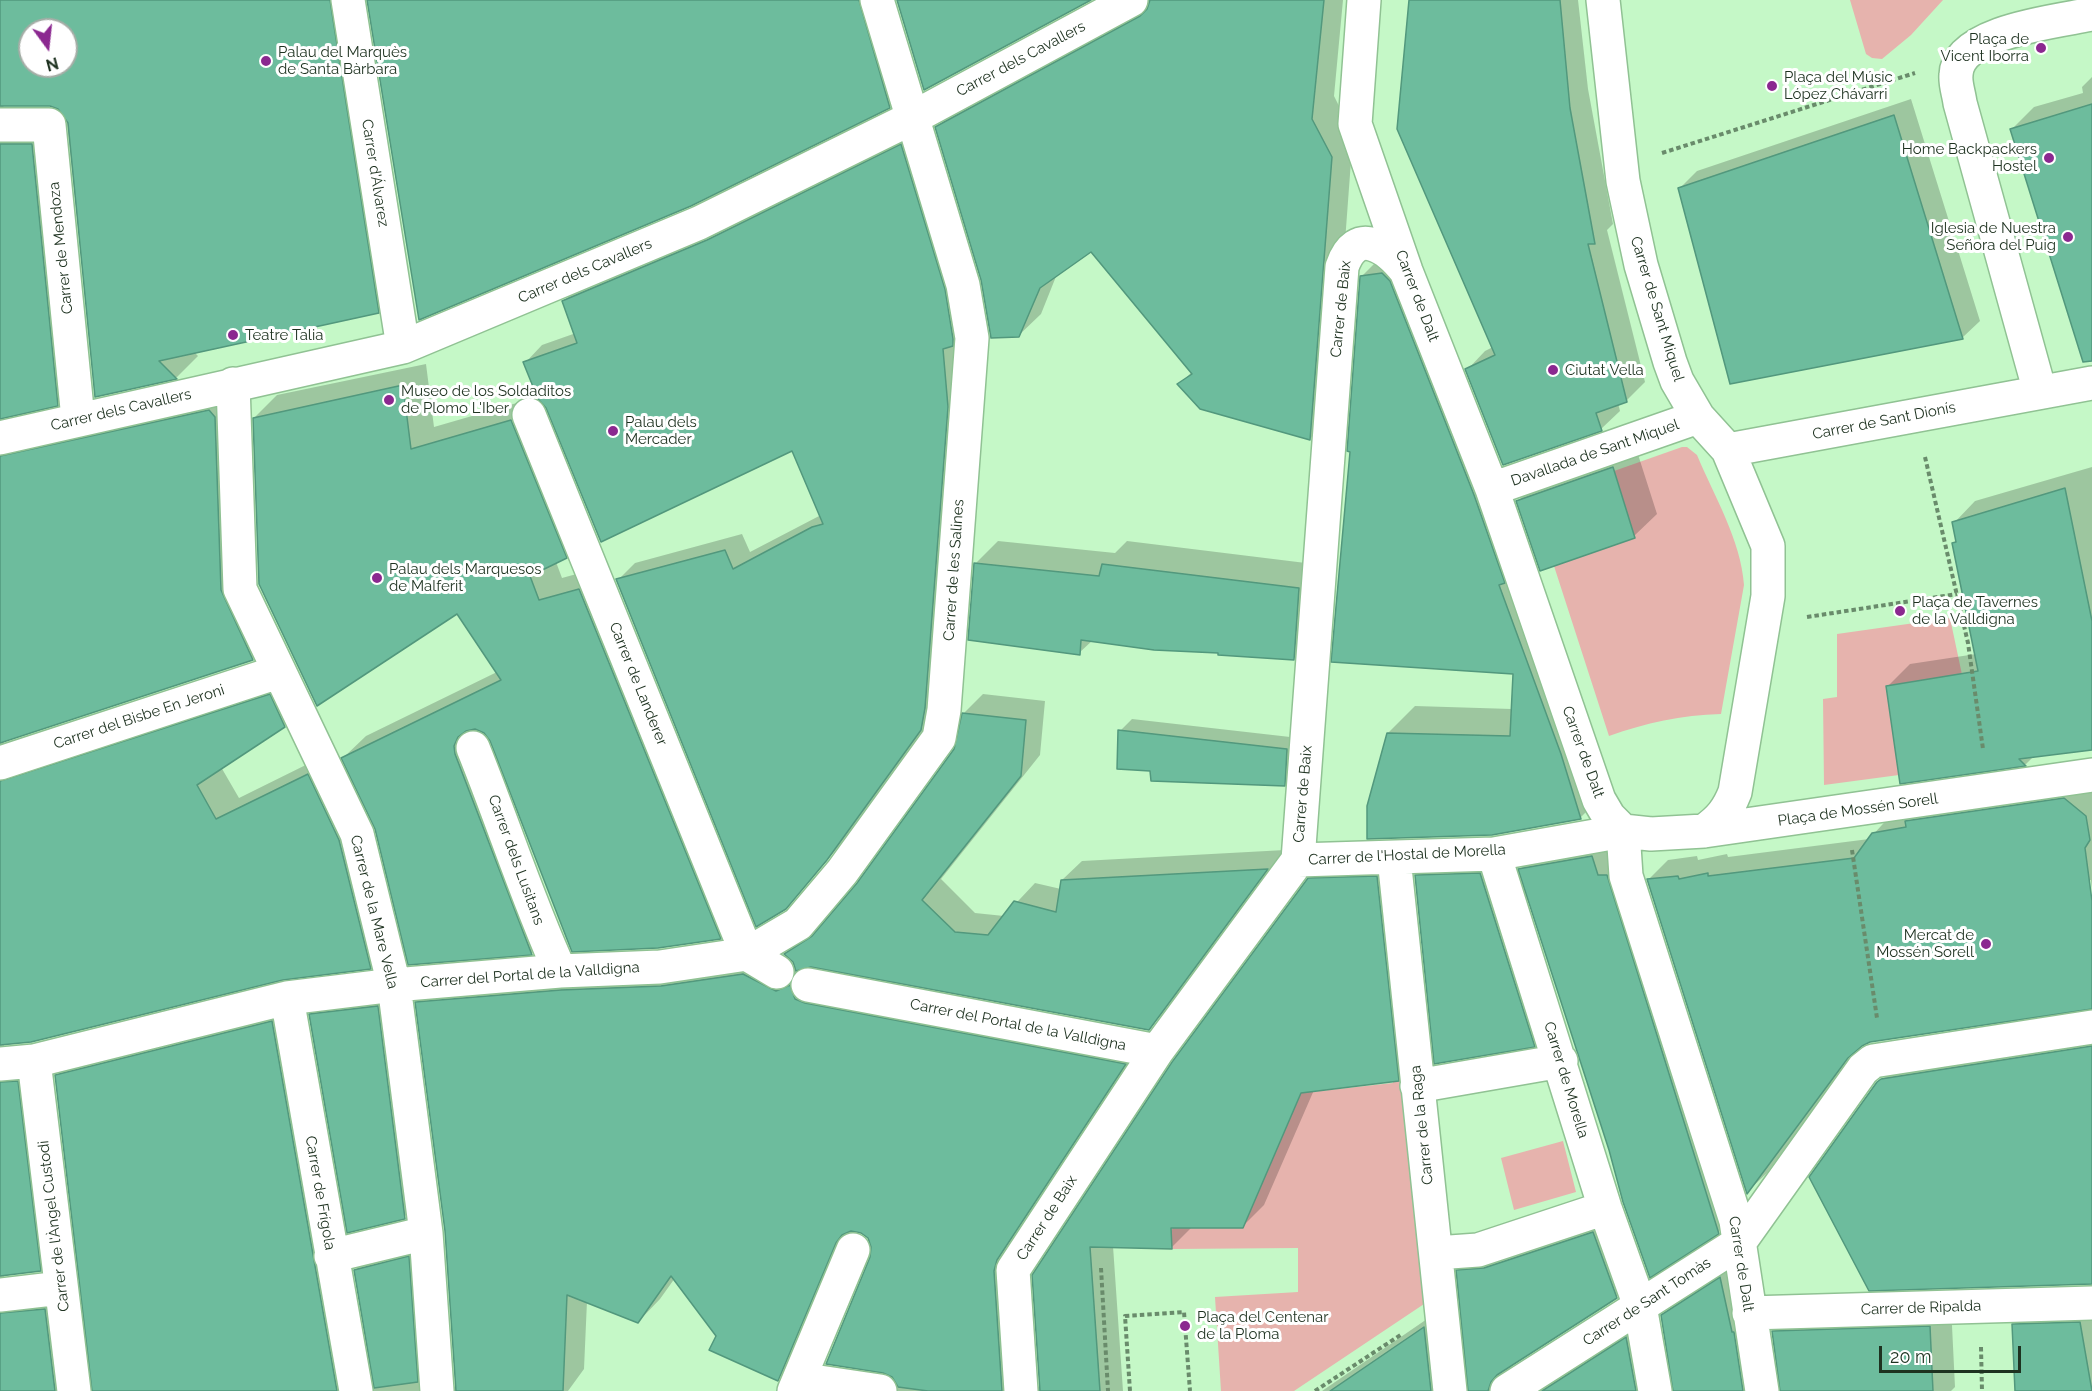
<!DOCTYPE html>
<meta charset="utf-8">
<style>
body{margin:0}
#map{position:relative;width:2092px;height:1391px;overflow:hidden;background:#c5f8c7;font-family:Raleway,sans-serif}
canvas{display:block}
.north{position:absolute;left:18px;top:18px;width:60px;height:60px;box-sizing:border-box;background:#fff;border:2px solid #a5ada6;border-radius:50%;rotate:165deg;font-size:16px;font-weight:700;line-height:24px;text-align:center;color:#1e3220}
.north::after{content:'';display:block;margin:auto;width:21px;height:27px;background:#8b2890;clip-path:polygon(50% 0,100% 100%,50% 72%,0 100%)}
.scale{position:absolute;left:1879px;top:1346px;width:142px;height:27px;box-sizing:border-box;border:3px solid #1e3220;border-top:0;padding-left:8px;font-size:18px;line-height:21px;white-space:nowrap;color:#1e3220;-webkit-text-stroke:4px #fff;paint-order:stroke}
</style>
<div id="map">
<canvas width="2092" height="1391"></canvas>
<div class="north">N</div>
<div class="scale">20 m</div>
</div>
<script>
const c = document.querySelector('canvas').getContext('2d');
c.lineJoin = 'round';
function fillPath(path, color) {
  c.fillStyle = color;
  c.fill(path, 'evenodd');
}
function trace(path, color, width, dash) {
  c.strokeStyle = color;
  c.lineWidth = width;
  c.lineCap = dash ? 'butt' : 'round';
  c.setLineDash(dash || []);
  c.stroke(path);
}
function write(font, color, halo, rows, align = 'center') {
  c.font = font + ' Raleway,sans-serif';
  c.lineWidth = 6;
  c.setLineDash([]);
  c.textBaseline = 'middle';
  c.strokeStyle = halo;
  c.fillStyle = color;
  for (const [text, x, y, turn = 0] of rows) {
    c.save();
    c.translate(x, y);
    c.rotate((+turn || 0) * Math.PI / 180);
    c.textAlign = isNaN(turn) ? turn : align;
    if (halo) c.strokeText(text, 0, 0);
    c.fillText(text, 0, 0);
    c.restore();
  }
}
const green = new Path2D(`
 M1850,0H1943L1911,35L1882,59L1872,58L1866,54Z
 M1682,447H1687L1697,455C1714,496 1741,540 1744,585L1721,714C1681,715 1646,723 1609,736L1554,566L1635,538L1614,471Z
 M1950,618L1964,684L1922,680L1886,686L1899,775L1824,785L1823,699L1837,697V634Z
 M1391,1044L1408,1045L1436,1296L1294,1391H1221L1215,1297L1298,1292V1248L1172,1249L1171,1231L1199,1192L1203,1228H1242L1301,1093L1393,1083Z
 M1563,1141L1576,1192L1514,1210L1501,1158Z`);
const shadow = new Path2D(`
 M0,0H354L400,290L378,312L194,352L198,356L177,377L96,396L66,114L59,107L49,105H3L5,112L54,122L79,382L57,404L4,417L3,420L8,428L231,389L243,567L274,637L252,659L4,741V747L292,673L306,704L284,726L221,767L239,798L330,753L392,945L370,968L282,978L3,1043L7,1053L15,1060L62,1248L40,1270L4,1276L6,1284L67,1287L90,1387H94L56,1076L78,1054L294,1000L371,1387H376L355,1270L378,1248L430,1235L451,1386L457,1387L446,1231L417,1003L439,981L766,952L796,968L794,962L786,954L805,935L827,921L858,884L956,750L964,713L983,694L1045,701L1040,755L941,879L975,913L1004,916L1035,883L1061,889L1062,880L1082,861L1285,850L1168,1009L1148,1029L812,965L817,977L1146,1042L1019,1237L1035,1386L1041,1387L1034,1275L1309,879L1331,857L1399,855L1420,1058L1398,1080L1314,1090L1264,1205L1242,1227H1192L1171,1248L1113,1246L1123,1391H818L834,1378L899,1386L872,1257L873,1247L869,1237L861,1232L853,1230L800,1357L778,1379L717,1336L675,1278L660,1299L638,1322L587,1301L584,1369L568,1391H0ZM30,30H66V66H30Z
 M369,0H886L911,85L889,107Z
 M1151,0H1343L1334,96L1353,134L1332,417L1310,439L1179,384L1192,372L1091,250L1057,274L1041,314L1018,336L982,279L937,127L959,105Z
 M1410,0H1578L1588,89L1613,224L1607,230L1645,382L1627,400L1618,403L1620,411L1601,429L1467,370L1485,351L1493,347Z
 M2092,77V344L2012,129L2034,107L2083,93L2082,87Z
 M1911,99L1980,321L1962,338L1680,188L1697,171Z
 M918,128L961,272L938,712L844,841L785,908L618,580L635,563L742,534L750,552L821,515L792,449L548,407L525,363L542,345L576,333L564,301L581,284Z
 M1389,249L1607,791L1580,818L1388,733L1415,706L1512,709L1514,672L1352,451L1362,276Z
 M426,364L434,427L534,398L589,534L566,557L556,562L562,578L602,567L743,915L720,938L485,732L477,728L554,930L532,953L410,963L377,829L343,758L366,736L497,672L457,612L254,418L277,395Z
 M1635,445L1657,514L1634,536L1518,501L1540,479Z
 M2092,467V748L2035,755L2026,764L1901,782L1888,686L1910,664L1976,654L1953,543L1957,540L1954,523L1975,501Z
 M998,541L1115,553L1127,541L1322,565L1316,635L1293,658L1093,640L1079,653L975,564Z
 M1132,719L1299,738L1296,772L1284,784L1152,769L1120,731Z
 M2092,785V890L2091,880L2088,881L2092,912V1007L1870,1041L1861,1045L1767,1173L1748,1191L1648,880L1668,860L1697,856L1698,860L1727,854L1728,857L1869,839L1893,813Z
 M1613,835L1739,1211L1718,1232L1611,1149L1530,900L1527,901L1563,1016L1534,1045L1416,876L1446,846L1509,844L1518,871L1541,848Z
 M395,989L422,1200L404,1217L310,1015L328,997Z
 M2092,1030V1283L1882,1080L1902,1059Z
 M1616,1210L1639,1275L1616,1297L1511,1365L1513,1378L1648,1316L1662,1380L1675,1387L1662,1316L1685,1293L1742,1257L1777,1387H1780L1773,1332L1795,1310L1951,1305L1955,1387L1951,1391H1322L1446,1306L1465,1387H1470L1458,1271L1480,1249Z
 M2092,1303V1391H2017L2014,1325L2034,1305Z`);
const building = new Path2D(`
 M0,0H330L379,313L159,361L177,379L95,397L68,123L58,109L50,106H0ZM30,30H66V66H30Z
 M367,0H859L890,108L691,206L419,320Z
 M897,0H1091L924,90Z
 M1150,0H1324L1312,119L1332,157L1310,440L1200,409L1177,384L1192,374L1091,252L1040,288L1019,337L991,338L981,280L935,127L1140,16L1147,9Z
 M1409,0H1560L1570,108L1595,244H1588L1627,402L1596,413L1602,431L1503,465L1465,369L1495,355L1397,129Z
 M2092,104V361L2083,362L2010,129Z
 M1894,115L1963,339L1730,384L1678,188Z
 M0,144H32L58,406L0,419Z
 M901,144L945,289L953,339V346L943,349L948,407L925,708L921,730L827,860L786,909L756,927L616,579L725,550L733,569L812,527L823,524L792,451L601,542L546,408L538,399L523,362L577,343L562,301L707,240Z
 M1382,273L1390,281L1474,495L1505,583L1499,585L1561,754L1581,819L1492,835L1367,839V806L1387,733L1510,736L1513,674L1331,662L1350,452L1347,451L1360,276Z
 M403,385L411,449L511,420L567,558L530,576L539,600L579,589L721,939L658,948L572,952L490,741L484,733L475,729L466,731L458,737L454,746L455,754L532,955L408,965L375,829L341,758L501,680L457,614L317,706L259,584L253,418Z
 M209,410L215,417L221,590L253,660L0,743V456Z
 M1613,467L1635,538L1540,571L1516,501Z
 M2065,488L2092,621V750L2019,759L2026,766L1900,784L1886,686L1978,671L1952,543L1956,542L1952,522Z
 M974,563L1099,576L1102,564L1299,588L1294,660L1218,655V653L1154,650L1081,640L1080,655L968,640Z
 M270,694L285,727L197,785L216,819L308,774L339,840L371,969L283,980L31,1042L0,1045V781Z
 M962,713L1026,720L1021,776L922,900L955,932L988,935L1014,901L1056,912L1061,880L1268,869L1149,1030L811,967L796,971L793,962L784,954L812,936L857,883L954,749Z
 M1118,730L1287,749L1285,786L1151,781L1150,771L1117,769Z
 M2064,798L2086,816L2090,840L2085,848L2092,901V1009L1870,1042L1862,1046L1848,1058L1747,1194L1647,879L1678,876L1679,879L1708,873V876L1854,858L1872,833L1906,827L1905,821Z
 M1592,856L1598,875H1607L1719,1234L1650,1278L1623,1202L1609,1150L1518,869Z
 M1480,873L1535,1047L1434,1064L1415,875Z
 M1377,876L1399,1081L1301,1093L1243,1228H1171L1172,1249L1090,1247L1100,1391H1040L1032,1275L1172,1062L1308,878Z
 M743,974L776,991L790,985L795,999L805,1003L1126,1064L997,1260L994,1271L1002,1391H928L898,1387L892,1377L883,1373L826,1364L870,1257L871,1247L868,1238L861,1233L851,1231L842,1235L836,1243L778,1381L709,1350L716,1336L671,1276L638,1323L567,1295L563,1391H456L445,1231L415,1002L561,990L661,986Z
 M378,1006L405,1219L347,1233L309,1014Z
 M272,1021L337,1391H92L55,1075Z
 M2092,1046V1284L1869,1291L1809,1177L1877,1082L1881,1079Z
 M18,1081L41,1271L0,1276V1082Z
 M1593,1232L1617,1298L1497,1375L1491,1382L1488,1391H1468L1456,1270L1484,1268Z
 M409,1256L418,1382L374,1388L354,1270Z
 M1720,1277L1732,1332H1734L1743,1391H1673L1661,1315Z
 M45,1309L55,1391H0V1313Z
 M2080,1322L2092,1391H2015L2012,1324Z
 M1930,1326L1933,1391H1780L1772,1331Z
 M1424,1327L1431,1391H1330Z
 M1626,1337L1636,1391H1542Z`);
const path = new Path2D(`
 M1662,153L1915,73
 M1925,457L1968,643L1983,749
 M1807,617L1957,594
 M1852,850L1877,1018
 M1101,1268L1108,1391
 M1981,1347L1982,1391
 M1130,1391L1125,1316L1184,1312L1190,1391
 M1315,1391L1402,1334`);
const minor = new Path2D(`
 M348,0L403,347
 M1364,0L1355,124L1406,271L1492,489L1599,800L1609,817L1623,831L1626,876L1736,1221L1762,1391
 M1603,0L1623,181L1641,265L1670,362L1677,381L1698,417L1728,450L1768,546V596L1735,792C1728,810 1720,820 1704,831
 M0,125H49L78,419
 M233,384L240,589L357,834L394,985L426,1233L437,1391
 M2040,392L1960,103C1959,94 1955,84 1956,75C1957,31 2059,21 2092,14
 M529,415L747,954L798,924L842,872L939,738L944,710L972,338L963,285L877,0
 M0,438L403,347L699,223L914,117L1131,0
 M1728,450L2092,383
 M1492,489L1698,417
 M473,748C503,822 527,899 560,971
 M0,763L278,672
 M1494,854L1605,1208L1640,1306L1655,1391
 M1394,858L1450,1391
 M1298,860L1494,854L1623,831L1651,834L1704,831L2092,775
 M808,985L1157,1051
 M287,998L356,1391
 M34,1061L74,1391
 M0,1064L34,1061L287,998L394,985L560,971L660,967L747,954L777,972
 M1417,1086L1561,1061
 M1436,1253L1478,1250L1605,1208
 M331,1256L426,1233
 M0,1295L61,1288
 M1749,1313L2092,1303
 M799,1379L880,1391
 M794,1391L853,1250
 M1021,1391L1013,1270L1157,1051L1298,860L1342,267C1356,225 1387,247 1406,271
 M1507,1391L1739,1243L1863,1069L1873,1061L2092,1027`);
const markers = [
 [2041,48,6,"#8b2890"],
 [266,61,6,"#8b2890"],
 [1772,86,6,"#8b2890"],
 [2049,158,6,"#8b2890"],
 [2068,237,6,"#8b2890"],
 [233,335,6,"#8b2890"],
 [1553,370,6,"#8b2890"],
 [389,400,6,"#8b2890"],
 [613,431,6,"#8b2890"],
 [377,578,6,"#8b2890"],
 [1900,611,6,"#8b2890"],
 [1986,944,6,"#8b2890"],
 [1185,1326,6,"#8b2890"]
];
const poiNames = [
 ["Plaça de",2029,39,"right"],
 ["Vicent Iborra",2029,56,"right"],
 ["Palau del Marquès",278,52],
 ["de Santa Bàrbara",278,69],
 ["Plaça del Músic",1784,77],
 ["López Chávarri",1784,94],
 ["Home Backpackers",2037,149,"right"],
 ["Hostel",2037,166,"right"],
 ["Iglesia de Nuestra",2056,228,"right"],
 ["Señora del Puig",2056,245,"right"],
 ["Teatre Talia",245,335],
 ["Ciutat Vella",1565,370],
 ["Museo de los Soldaditos",401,391],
 ["de Plomo L'Iber",401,408],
 ["Palau dels",625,422],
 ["Mercader",625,439],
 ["Palau dels Marquesos",389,569],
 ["de Malferit",389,586],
 ["Plaça de Tavernes",1912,602],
 ["de la Valldigna",1912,619],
 ["Mercat de",1974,935,"right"],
 ["Mossén Sorell",1974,952,"right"],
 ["Plaça del Centenar",1197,1317],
 ["de la Ploma",1197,1334]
];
const streetNames = [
 ["Carrer dels Cavallers",1021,59,-28],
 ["Carrer d'Álvarez",375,173,81],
 ["Carrer de Mendoza",61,248,-96],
 ["Carrer dels Cavallers",585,271,-23],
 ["Carrer de Dalt",1417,296,69],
 ["Carrer de Baix",1341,309,-84],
 ["Carrer de Sant Miquel",1657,309,73],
 ["Carrer dels Cavallers",121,410,-13],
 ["Carrer de Sant Dionís",1884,421,-11],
 ["Davallada de Sant Miquel",1595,453,-19],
 ["Carrer de les Salines",954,570,-86],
 ["Carrer de Landerer",638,684,68],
 ["Carrer del Bisbe En Jeroni",139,717,-18],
 ["Carrer de Dalt",1583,752,70],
 ["Carrer de Baix",1303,794,-85],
 ["Plaça de Mossén Sorell",1858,810,-8],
 ["Carrer de l'Hostal de Morella",1407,855,-3],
 ["Carrer dels Lusitans",516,860,70],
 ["Carrer de la Mare Vella",374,912,76],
 ["Carrer del Portal de la Valldigna",530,975,-4],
 ["Carrer del Portal de la Valldigna",1018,1025,11],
 ["Carrer de Morella",1566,1080,73],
 ["Carrer de la Raga",1422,1125,-96],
 ["Carrer de Frígola",320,1193,80],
 ["Carrer de Baix",1047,1218,-57],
 ["Carrer de l'Àngel Custodi",54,1226,-97],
 ["Carrer de Dalt",1741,1264,81],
 ["Carrer de Sant Tomàs",1647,1302,-33],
 ["Carrer de Ripalda",1921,1308,-2]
];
fillPath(green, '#e6b3ad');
fillPath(shadow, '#0003');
fillPath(building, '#6dbc9d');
trace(building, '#52987d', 1.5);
trace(minor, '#90c293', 36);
trace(path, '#698b6b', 4, [4.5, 3]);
trace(minor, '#fff', 33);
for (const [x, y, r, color] of markers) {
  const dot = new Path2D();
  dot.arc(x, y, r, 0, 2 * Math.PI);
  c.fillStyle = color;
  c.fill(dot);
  trace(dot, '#fff', 2);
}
write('15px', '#1e3220', '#fff', poiNames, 'left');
write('15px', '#1e3220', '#fff', streetNames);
</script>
